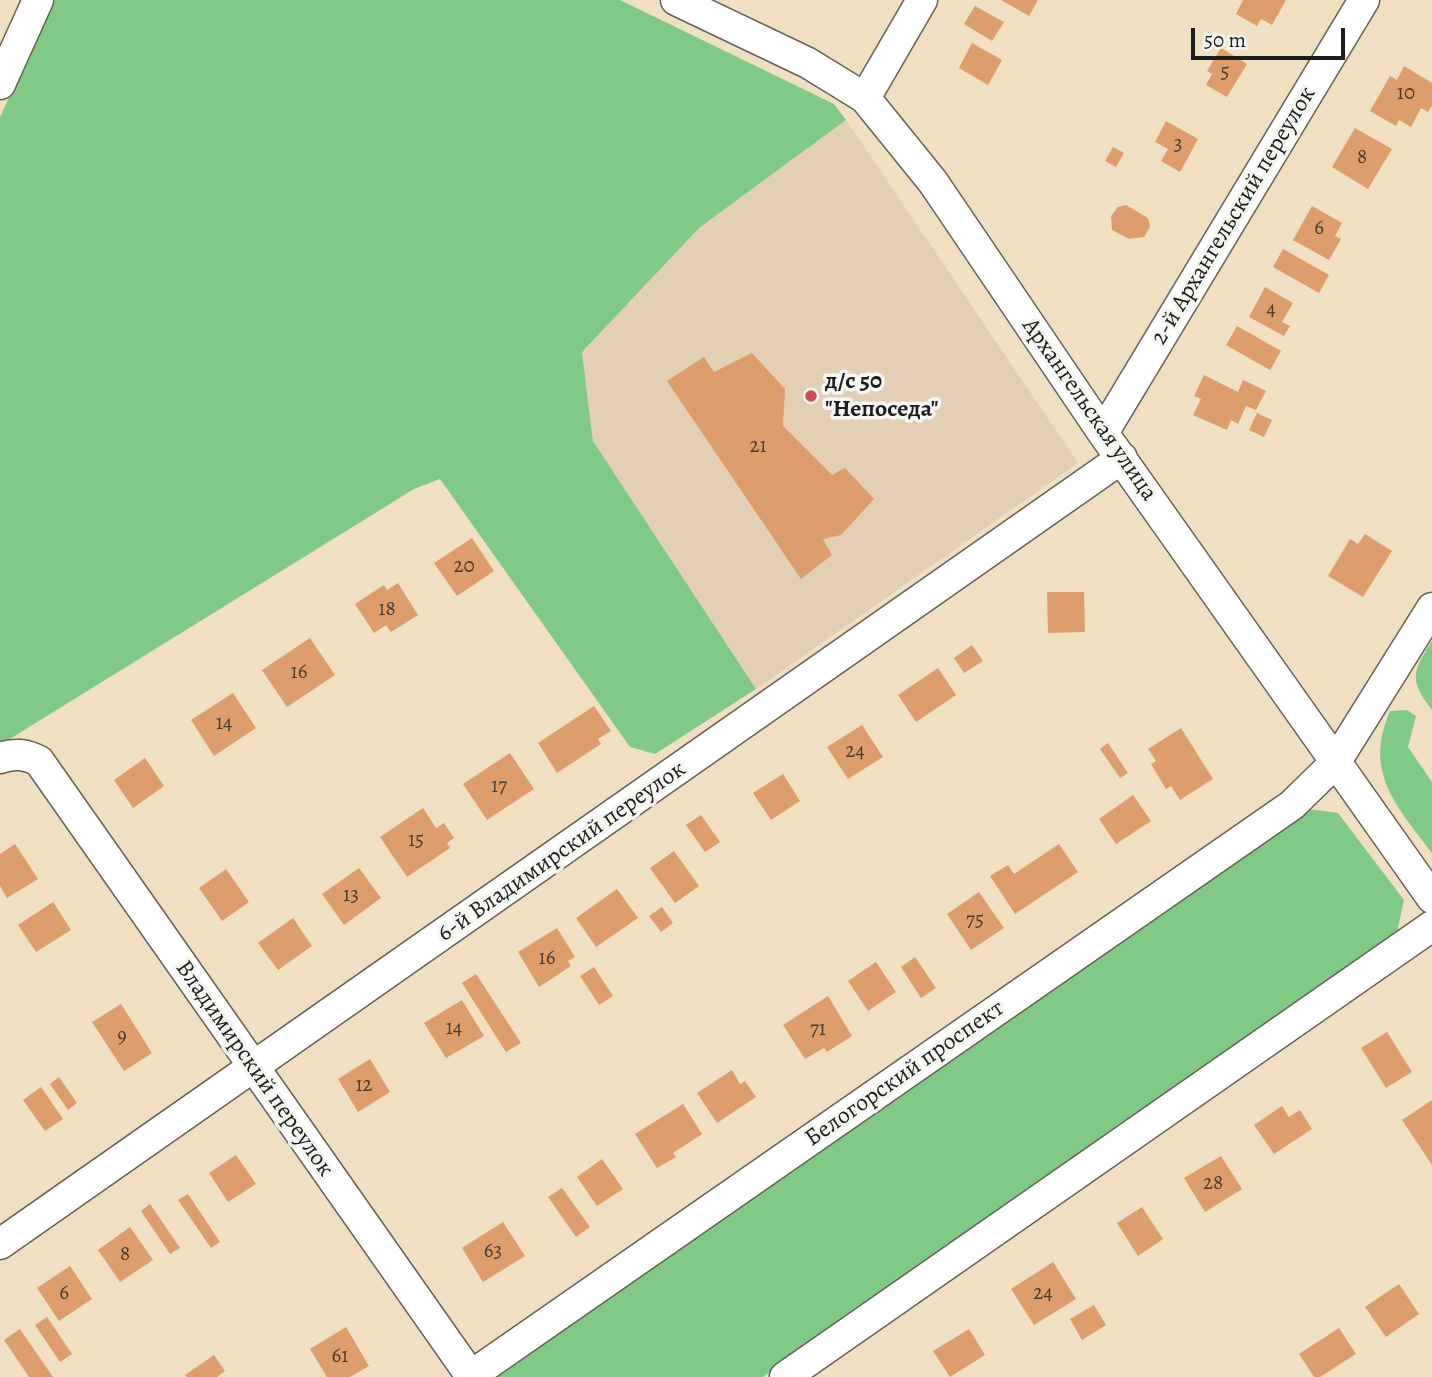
<!DOCTYPE html>
<meta charset="utf-8">
<style>
body{margin:0}
#map{position:relative;width:1432px;height:1377px;overflow:hidden;background:#f0dfc1;font-family:Alegreya,serif}
canvas{display:block}
.scale{position:absolute;left:1191px;top:28px;width:154px;height:32px;box-sizing:border-box;border:4px solid #1c1c1c;border-top:0;padding-left:9px;font-size:21px;line-height:24px;white-space:nowrap;color:#1c1c1c;-webkit-text-stroke:5px #f6f6f2;paint-order:stroke}
</style>
<div id="map">
<canvas width="1432" height="1377"></canvas>
<div class="scale">50 m</div>
</div>
<script>
const c = document.querySelector('canvas').getContext('2d');
c.lineJoin = 'round';
function fillPath(path, color) {
  c.fillStyle = color;
  c.fill(path, 'evenodd');
}
function trace(path, color, width, dash) {
  c.strokeStyle = color;
  c.lineWidth = width;
  c.lineCap = dash ? 'butt' : 'round';
  c.setLineDash(dash || []);
  c.stroke(path);
}
function write(font, color, halo, rows, align = 'center') {
  c.font = font + ' Alegreya,serif';
  c.lineWidth = 7;
  c.setLineDash([]);
  c.textBaseline = 'middle';
  c.strokeStyle = halo;
  c.fillStyle = color;
  for (const [text, x, y, turn = 0] of rows) {
    c.save();
    c.translate(x, y);
    c.rotate((+turn || 0) * Math.PI / 180);
    c.textAlign = isNaN(turn) ? turn : align;
    if (halo) c.strokeText(text, 0, 0);
    c.fillText(text, 0, 0);
    c.restore();
  }
}
const built = new Path2D(`
 M846,120L1078,463L756,689L593,441L582,351L699,228Z`);
const green = new Path2D(`
 M54,0H620L834,104L846,120L699,228L582,352L593,441L756,689L655,754L630,747L440,479L414,489L0,745V117Z
 M1432,641V710C1409,680 1412,672 1432,641Z
 M1407,710L1416,716L1408,747L1432,782V853C1397,806 1363,773 1390,711Z
 M1302,808L1338,813L1404,900L1396,937L763,1377H482Z`);
const building = new Path2D(`
 M1001,0H1038L1029,16Z
 M1243,0H1286L1272,25L1261,19L1257,26L1236,14Z
 M975,6L1004,22L992,41L964,24Z
 M972,43L1002,60L988,85L959,68Z
 M1221,48L1247,64L1227,97L1206,85L1212,74L1207,71Z
 M1404,66L1432,83V106L1428,112L1421,108L1411,127L1399,120L1396,126L1370,111L1390,76L1397,80Z
 M1166,121L1198,139L1180,172L1161,161L1168,149L1155,142Z
 M1355,128L1392,149L1368,189L1332,167Z
 M1113,147L1124,153L1116,167L1105,161Z
 M1126,205L1148,218L1150,227L1144,237L1129,239L1112,230L1111,216L1118,207Z
 M1312,206L1342,223L1335,236L1341,239L1329,260L1293,240Z
 M1283,249L1329,275L1319,293L1273,267Z
 M1265,287L1293,303L1282,322L1290,326L1284,336L1249,317Z
 M1237,326L1281,351L1270,370L1226,345Z
 M752,353L785,389L783,426L832,475L845,468L874,499L841,535L823,539L832,555L801,579L667,381L704,357L714,372Z
 M1204,375L1238,392L1243,380L1266,391L1256,410L1246,406L1238,424L1231,420L1227,430L1193,415L1201,399L1194,396Z
 M1257,413L1272,420L1264,437L1249,430Z
 M1365,534L1392,551L1363,597L1328,576L1350,539L1358,544Z
 M472,538L494,571L457,596L434,563Z
 M398,583L418,615L391,632L386,625L374,633L355,604L384,585L387,590Z
 M1047,592H1084L1085,632L1048,633Z
 M310,638L335,675L287,707L262,670Z
 M972,645L983,661L964,673L954,658Z
 M938,668L956,695L916,722L898,695Z
 M233,693L256,728L214,756L191,720Z
 M594,706L611,731L598,739L601,744L557,773L538,743Z
 M862,725L883,757L848,779L827,747Z
 M1181,728L1213,779L1180,800L1171,786L1166,789L1151,764L1156,761L1148,749Z
 M1108,743L1128,773L1120,778L1100,749Z
 M510,753L534,789L487,820L463,784Z
 M145,758L164,786L133,808L114,780Z
 M783,774L800,801L771,820L753,793Z
 M1133,795L1151,821L1116,844L1099,819Z
 M423,808L436,828L444,823L454,838L447,843L450,848L407,877L380,837Z
 M701,815L720,842L705,852L686,825Z
 M15,844L38,879L7,898L0,886V854Z
 M1059,844L1078,872L1015,914L990,876L1008,865L1014,874Z
 M674,851L699,886L675,903L650,868Z
 M359,868L381,898L344,925L322,894Z
 M226,869L249,902L222,921L199,888Z
 M617,889L638,918L596,947L576,918Z
 M979,892L1004,928L971,950L947,914Z
 M53,902L71,930L36,952L18,925Z
 M662,907L673,923L661,932L649,916Z
 M293,918L312,946L278,970L258,943Z
 M557,928L575,957L568,961L571,966L539,987L518,952Z
 M915,957L936,988L921,998L901,967Z
 M876,962L896,992L868,1011L848,981Z
 M594,967L613,996L599,1005L580,976Z
 M476,974L521,1043L506,1052L462,983Z
 M828,996L852,1036L827,1052L824,1048L805,1059L783,1025Z
 M462,1000L484,1036L446,1058L424,1023Z
 M121,1004L152,1053L124,1071L92,1022Z
 M1387,1032L1412,1072L1386,1088L1361,1048Z
 M370,1059L390,1092L358,1112L338,1079Z
 M732,1070L740,1084L745,1081L756,1097L717,1123L697,1093Z
 M59,1077L77,1103L68,1110L50,1084Z
 M41,1087L63,1119L45,1131L23,1100Z
 M1432,1100V1165L1402,1120Z
 M683,1104L702,1134L673,1153L676,1157L657,1168L635,1134Z
 M1282,1106L1289,1117L1300,1110L1312,1129L1274,1154L1254,1125Z
 M236,1155L256,1184L228,1202L209,1173Z
 M1221,1156L1242,1189L1205,1212L1184,1178Z
 M602,1159L623,1189L597,1206L577,1177Z
 M562,1188L590,1227L576,1237L548,1197Z
 M188,1194L220,1242L211,1248L178,1200Z
 M150,1204L180,1248L170,1254L141,1211Z
 M1142,1207L1163,1239L1138,1256L1117,1223Z
 M503,1222L525,1256L483,1282L462,1248Z
 M130,1227L153,1260L120,1282L98,1250Z
 M1053,1262L1076,1299L1034,1325L1011,1289Z
 M70,1266L92,1299L59,1321L37,1288Z
 M1399,1284L1419,1314L1386,1337L1365,1307Z
 M1094,1305L1106,1325L1082,1340L1070,1319Z
 M47,1317L72,1354L60,1362L35,1325Z
 M346,1327L369,1366L350,1377H327L310,1349Z
 M1339,1328L1356,1354L1320,1377H1314L1299,1354Z
 M20,1329L53,1377H29L4,1340Z
 M969,1329L985,1355L950,1377L933,1351Z
 M214,1355L225,1371L217,1377H187L185,1375Z`);
const minor = new Path2D(`
 M676,0L808,63L865,98L933,182L1103,433L1432,898
 M0,84L38,0
 M865,98L922,0
 M1103,433L1364,0
 M0,758C15,753 25,754 39,761L471,1376
 M0,1244L1122,458
 M469,1377L1292,805L1335,763L1432,608
 M785,1377L1432,926`);
const markers = [
 [811,396,7,"#d1495b"]
];
const numberNames = [
 ["5",1225,73],
 ["10",1406,94],
 ["3",1178,145],
 ["8",1362,158],
 ["6",1319,229],
 ["4",1271,310],
 ["21",758,447],
 ["20",464,567],
 ["18",387,610],
 ["16",299,673],
 ["14",224,724],
 ["24",855,752],
 ["17",499,787],
 ["15",416,841],
 ["13",351,896],
 ["75",975,921],
 ["16",547,959],
 ["14",454,1029],
 ["71",818,1030],
 ["9",122,1037],
 ["12",364,1086],
 ["28",1213,1184],
 ["63",493,1252],
 ["8",125,1255],
 ["6",64,1294],
 ["24",1043,1294],
 ["61",340,1357]
];
const streetNames = [
 ["2-й Архангельский переулок",1234,216,-59],
 ["Архангельская улица",1089,410,55],
 ["6-й Владимирский переулок",562,852,-35],
 ["Владимирский переулок",254,1069,55],
 ["Белогорский проспект",905,1074,-35]
];
const poiNames = [
 ["д/с 50",825,382],
 ["\"Непоседа\"",825,410]
];
fillPath(built, '#e3d0b4');
fillPath(green, '#81ca86');
fillPath(building, '#dd9d6d');
trace(minor, '#666056', 33);
trace(minor, '#fff', 30);
for (const [x, y, r, color] of markers) {
  const dot = new Path2D();
  dot.arc(x, y, r, 0, 2 * Math.PI);
  c.fillStyle = color;
  c.fill(dot);
  trace(dot, '#f6f6f2', 2.5);
}
write('21px', '#4c3c30', null, numberNames);
write('24px', '#1c1c1c', '#f6f6f2', streetNames);
write('bold 24px', '#1c1c1c', '#f6f6f2', poiNames, 'left');
</script>
